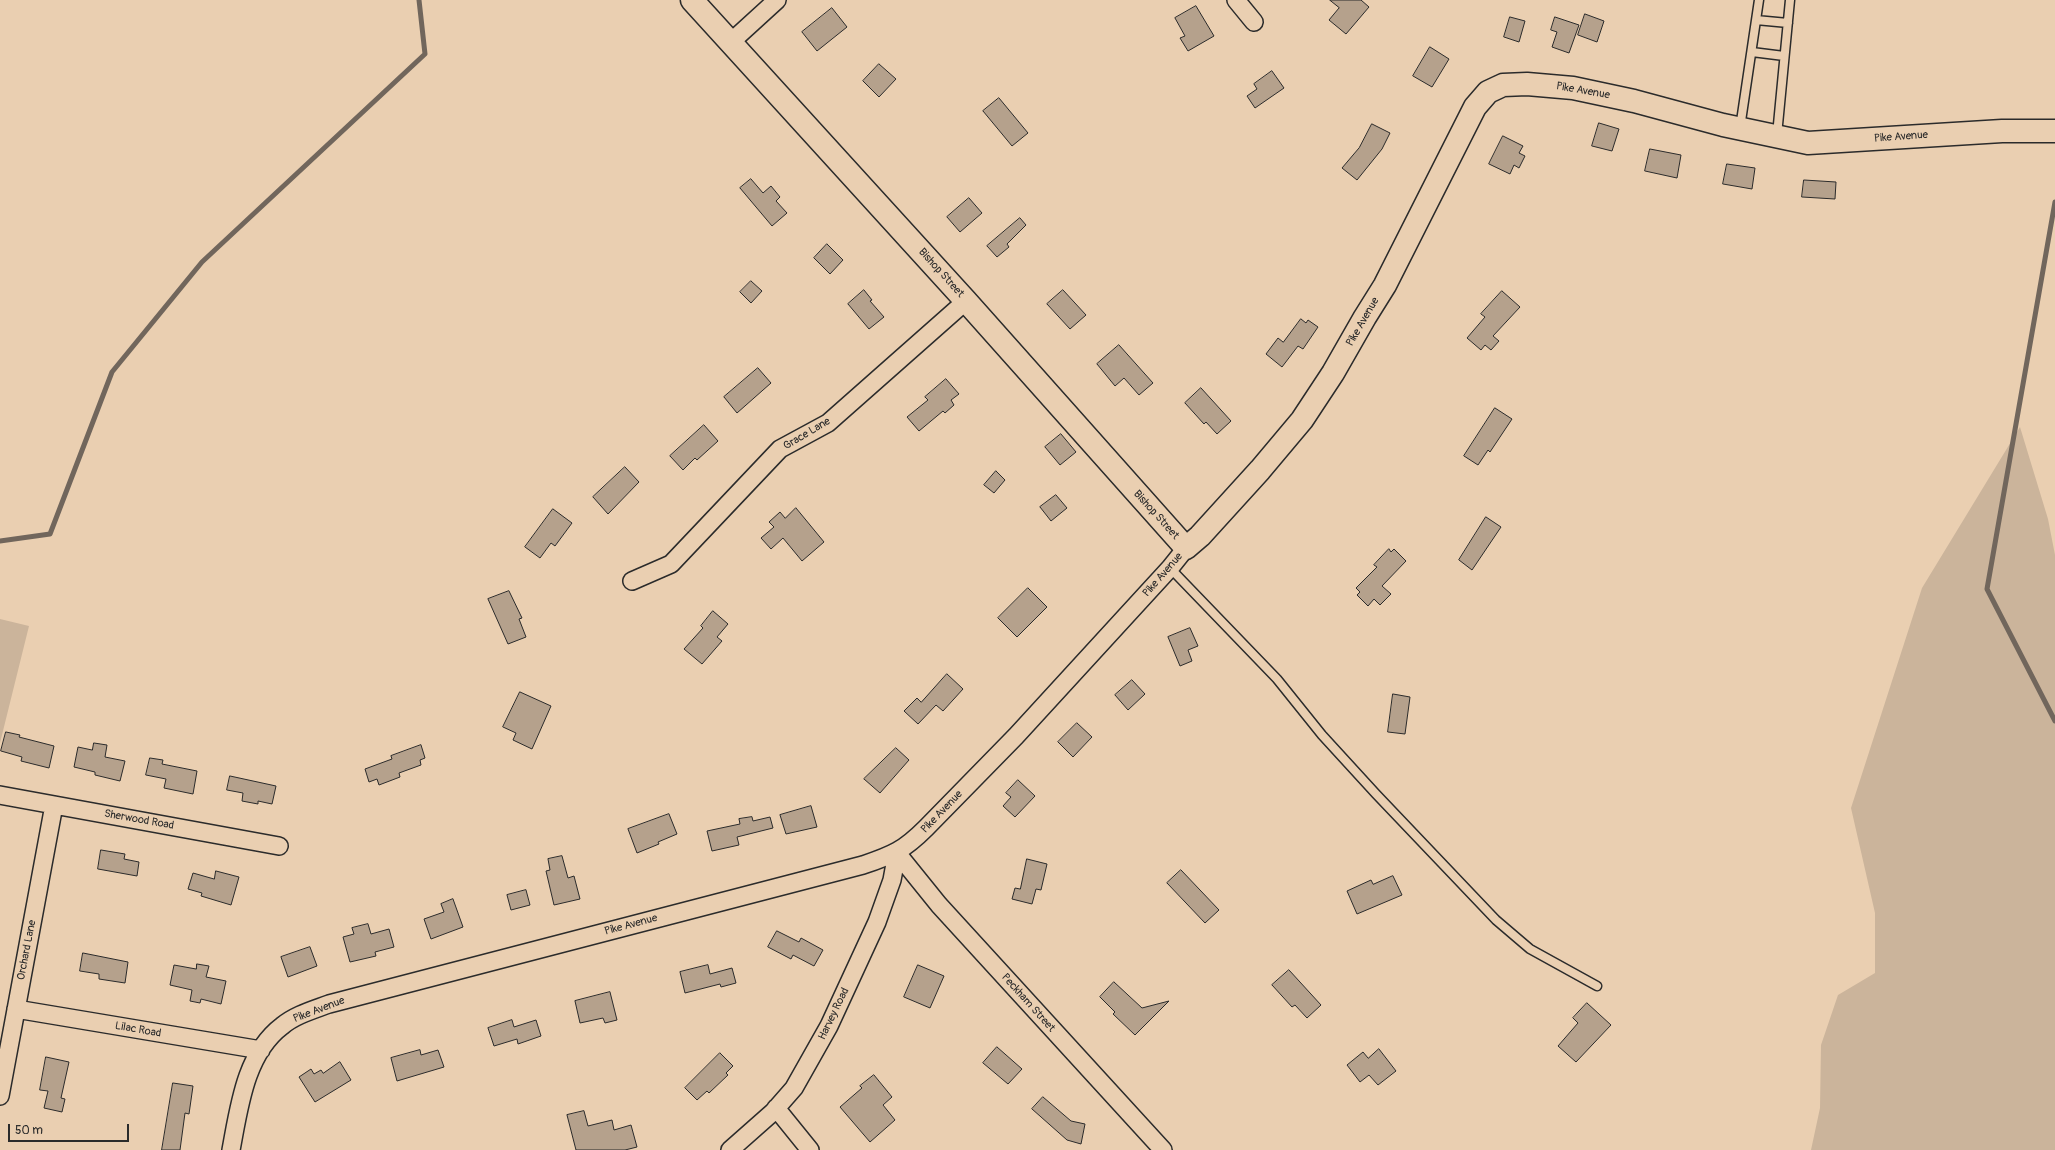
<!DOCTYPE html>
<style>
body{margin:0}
#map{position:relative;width:2055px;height:1150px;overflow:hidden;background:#eacfb1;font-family:Pangolin,sans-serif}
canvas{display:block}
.scale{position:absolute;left:8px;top:1124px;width:121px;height:18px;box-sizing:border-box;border:2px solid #2b2b2b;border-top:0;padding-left:5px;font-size:12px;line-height:14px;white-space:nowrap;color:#2b2b2b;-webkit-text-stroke:3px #eacfb1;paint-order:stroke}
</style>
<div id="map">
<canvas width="2055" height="1150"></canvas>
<div class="scale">50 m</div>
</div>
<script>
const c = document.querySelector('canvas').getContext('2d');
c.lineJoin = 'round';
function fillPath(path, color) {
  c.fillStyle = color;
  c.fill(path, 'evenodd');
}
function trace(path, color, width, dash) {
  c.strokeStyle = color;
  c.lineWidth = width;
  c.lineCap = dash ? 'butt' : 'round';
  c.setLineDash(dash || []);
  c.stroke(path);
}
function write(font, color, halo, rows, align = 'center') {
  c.font = font + ' Pangolin,sans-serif';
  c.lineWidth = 3;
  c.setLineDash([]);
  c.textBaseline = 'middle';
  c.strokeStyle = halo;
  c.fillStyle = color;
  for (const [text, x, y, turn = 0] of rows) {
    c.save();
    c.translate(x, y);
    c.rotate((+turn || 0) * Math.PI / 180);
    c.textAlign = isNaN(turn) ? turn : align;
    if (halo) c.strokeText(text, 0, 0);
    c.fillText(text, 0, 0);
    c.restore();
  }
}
const green = new Path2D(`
 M2020,427L2048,519L2055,555V1150H1811L1820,1108L1821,1045L1838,995L1875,973V913L1851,808L1922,588Z
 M0,619L29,626L0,743Z`);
const stream = new Path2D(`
 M2055,202L1987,589L2055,721
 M0,541L50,534L112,372L202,262L425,54L419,0`);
const building = new Path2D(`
 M1330,0H1361L1369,7L1346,34L1329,20L1339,8Z
 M1196,6L1214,36L1188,51L1180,38L1185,36L1175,18Z
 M832,8L847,27L817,51L802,32Z
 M1585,14L1604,21L1597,42L1578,35Z
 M1510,17L1525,21L1519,42L1504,37Z
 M1555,17L1579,25L1569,53L1552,47L1557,32L1551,30Z
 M1430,47L1449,59L1432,87L1413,76Z
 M879,64L896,79L879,97L863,81Z
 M1272,71L1284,88L1255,108L1247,96L1257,89L1254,84Z
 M999,98L1028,133L1012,146L983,111Z
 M1599,123L1619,129L1612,151L1592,146Z
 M1372,124L1390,133L1382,149L1357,180L1342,168L1359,148Z
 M1503,136L1523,146L1519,153L1525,156L1519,168L1514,165L1510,174L1489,164Z
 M1650,149L1681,155L1677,178L1645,171Z
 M1727,164L1755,168L1752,189L1723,184Z
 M751,179L763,193L771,186L780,197L776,201L787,213L772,226L740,188Z
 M1804,180L1836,182L1835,199L1802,197Z
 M969,198L982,213L960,232L947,217Z
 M1020,218L1026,225L1007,244L1009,247L997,257L987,246Z
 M827,244L843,260L830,274L814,258Z
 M751,281L762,291L751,303L740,292Z
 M864,290L872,300L870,301L884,317L869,329L848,304Z
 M1063,290L1086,315L1070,329L1047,304Z
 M1502,291L1520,307L1493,336L1499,341L1491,350L1485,345L1481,350L1467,338L1485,317L1481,314Z
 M1301,319L1306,323L1308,320L1318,327L1303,349L1298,346L1282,367L1266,354L1278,338L1283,342Z
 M1119,345L1153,383L1139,395L1124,378L1115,386L1097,364Z
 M758,368L771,383L737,413L724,397Z
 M946,379L959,394L951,400L954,405L945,413L943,411L919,431L907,417L928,400L925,397Z
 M1201,388L1231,421L1217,434L1206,422L1204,424L1185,403Z
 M1495,408L1512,419L1490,452L1488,450L1478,465L1464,456Z
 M704,425L718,441L697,460L695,458L683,470L670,456Z
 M1061,434L1076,452L1060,465L1045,447Z
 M625,467L639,482L608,514L593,497Z
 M996,471L1005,480L994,493L984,485Z
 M1056,495L1067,508L1051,521L1040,507Z
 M796,508L824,542L802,561L783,538L771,549L761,538L774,527L769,522L780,512L785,518Z
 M553,509L572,523L555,546L551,543L540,558L525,547Z
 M1486,517L1501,527L1472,570L1459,560Z
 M1389,549L1391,552L1394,549L1406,561L1382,586L1391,594L1380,605L1374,599L1368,606L1357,595L1360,592L1356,588L1377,567L1374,565Z
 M1028,588L1047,607L1017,637L998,618Z
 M509,591L522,618L519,619L526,637L508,644L488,599Z
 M713,611L728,624L717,637L722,641L702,664L684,649L703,628L701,626Z
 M1190,628L1198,646L1188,650L1192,661L1180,666L1168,637Z
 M947,674L963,689L943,711L936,705L918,724L904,711L917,698L921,702Z
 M1132,680L1145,694L1128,710L1115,695Z
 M520,692L551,706L532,749L513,740L516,733L503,727Z
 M1393,694L1410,697L1405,734L1388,732Z
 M1077,723L1092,737L1073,757L1058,742Z
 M6,732L20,735L19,737L54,746L49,768L21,761L22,757L1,751Z
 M94,743L107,745L105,757L125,761L120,781L95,775V772L74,767L78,747L92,750Z
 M421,745L425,758L420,760L421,765L399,773L400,777L379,785L377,779L369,782L365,769L392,759L391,756Z
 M896,748L909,760L880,793L864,779Z
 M150,758L163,760L162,764L197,771L193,794L164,788L166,779L146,775Z
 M230,776L276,786L272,804L258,801V804L242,801L243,793L227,790Z
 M1018,780L1035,796L1015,817L1003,806L1011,797L1006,793Z
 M811,806L817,827L786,834L780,815Z
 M669,814L677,834L658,842L659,844L637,853L628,829Z
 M752,817L753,821L770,817L773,828L737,837L739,845L712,851L707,831L740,824L739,819Z
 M101,850L125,854L124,859L139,862L137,876L98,869Z
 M562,856L568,878L574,876L580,899L554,905L546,871L550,870L548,859Z
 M1027,859L1047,864L1041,890L1036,889L1032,904L1012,899L1015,888L1020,889Z
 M1181,870L1219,910L1205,923L1167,883Z
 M216,871L239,877L231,905L201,896L202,893L188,889L193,873L214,879Z
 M1393,876L1402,895L1357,914L1347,891L1371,880L1373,884Z
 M526,890L530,905L511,910L507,895Z
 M453,899L463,927L431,939L424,919L444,912L441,904Z
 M368,924L371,934L389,929L394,947L375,952L376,956L350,962L343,937L354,934L352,928Z
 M777,931L799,942L801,938L823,950L814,966L793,955L791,959L768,947Z
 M310,947L317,966L288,977L281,957Z
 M83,953L128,962L125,983L99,979V974L80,971Z
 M197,964L209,966L206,977L226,981L221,1004L201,999L200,1003L190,1001L192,990L170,985L174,965L196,969Z
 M708,965L710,974L732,968L736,983L721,987L720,984L685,993L680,972Z
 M918,965L944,976L930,1008L904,997Z
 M1289,970L1321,1005L1307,1018L1295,1005L1292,1007L1272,985Z
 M1114,982L1142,1008L1169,1001L1135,1035L1113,1014L1115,1012L1100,997Z
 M610,992L617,1020L605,1023L603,1018L580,1023L575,1001Z
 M1587,1003L1611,1025L1576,1062L1558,1046L1578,1023L1573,1018Z
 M512,1020L514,1027L536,1020L541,1036L518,1044L517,1039L494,1046L488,1028Z
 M997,1047L1022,1069L1008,1084L983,1063Z
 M1379,1049L1396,1071L1378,1085L1369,1075L1360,1082L1347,1065L1363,1052L1368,1058Z
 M420,1050L421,1055L438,1050L444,1067L397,1081L391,1058Z
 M720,1053L733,1066L726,1073L728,1075L709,1093L707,1091L697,1100L685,1088Z
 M46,1057L69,1062L61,1098L65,1099L62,1112L44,1108L48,1091L40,1090Z
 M340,1062L351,1080L315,1102L299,1077L311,1069L314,1074L321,1070L323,1073Z
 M874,1075L892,1097L883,1105L895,1120L870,1142L840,1107L862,1088L860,1086Z
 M173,1083L193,1086L189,1114L185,1113L180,1150H162Z
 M1043,1097L1071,1121L1085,1124L1081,1144L1067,1140L1032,1109Z
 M584,1111L588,1126L612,1120L614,1130L631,1125L637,1147L625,1150H576L567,1115Z`);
const lane = new Path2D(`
 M1756,20L1788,23
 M1752,52L1784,56
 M1740,128L1759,0
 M1777,135L1790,0
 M1170,568L1277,679L1322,735L1376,794L1496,920L1530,949L1597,986`);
const street = new Path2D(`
 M1236,0L1254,22
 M731,42L777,0
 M632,581L671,564L780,449L828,423L966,301
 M0,795L279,846
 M897,853L939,905L1163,1150
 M16,1009L261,1050
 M0,1096L54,805
 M776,1108L810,1150
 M231,1150C239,1108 245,1054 282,1026C295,1015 313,1010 329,1004L863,865C893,855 904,850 926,828L1016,736L1170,568L1186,548
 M730,1150L773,1112L794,1088L829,1026L877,922L892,880L897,853`);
const secondary = new Path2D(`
 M692,0L966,301L1186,548L1200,536L1260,470L1302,420L1333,373L1365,317L1385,285L1475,107L1488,92L1503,85L1527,84L1573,88L1634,101L1723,125L1808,143L2002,131H2055`);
const streetNames = [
 ["Pike Avenue",1583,91,10],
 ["Pike Avenue",1901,137,-4],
 ["Bishop Street",941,273,48],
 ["Pike Avenue",1363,322,-60],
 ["Grace Lane",807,434,-31],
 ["Bishop Street",1156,515,48],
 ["Pike Avenue",1163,575,-49],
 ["Pike Avenue",942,812,-46],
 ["Sherwood Road",139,820,10],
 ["Pike Avenue",631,925,-15],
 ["Orchard Lane",27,950,-79],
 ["Peckham Street",1028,1003,48],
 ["Pike Avenue",319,1010,-21],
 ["Harvey Road",834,1014,-64],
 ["Lilac Road",138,1030,10]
];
fillPath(green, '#cbb49b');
trace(stream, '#71665c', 5);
fillPath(building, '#b5a18c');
trace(building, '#2b2b2b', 1);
trace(lane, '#2b2b2b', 11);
trace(street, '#2b2b2b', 20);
trace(secondary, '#2b2b2b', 25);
trace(lane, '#eacfb1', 8);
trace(street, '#eacfb1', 17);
trace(secondary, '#eacfb1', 22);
write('11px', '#2b2b2b', '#eacfb1', streetNames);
</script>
